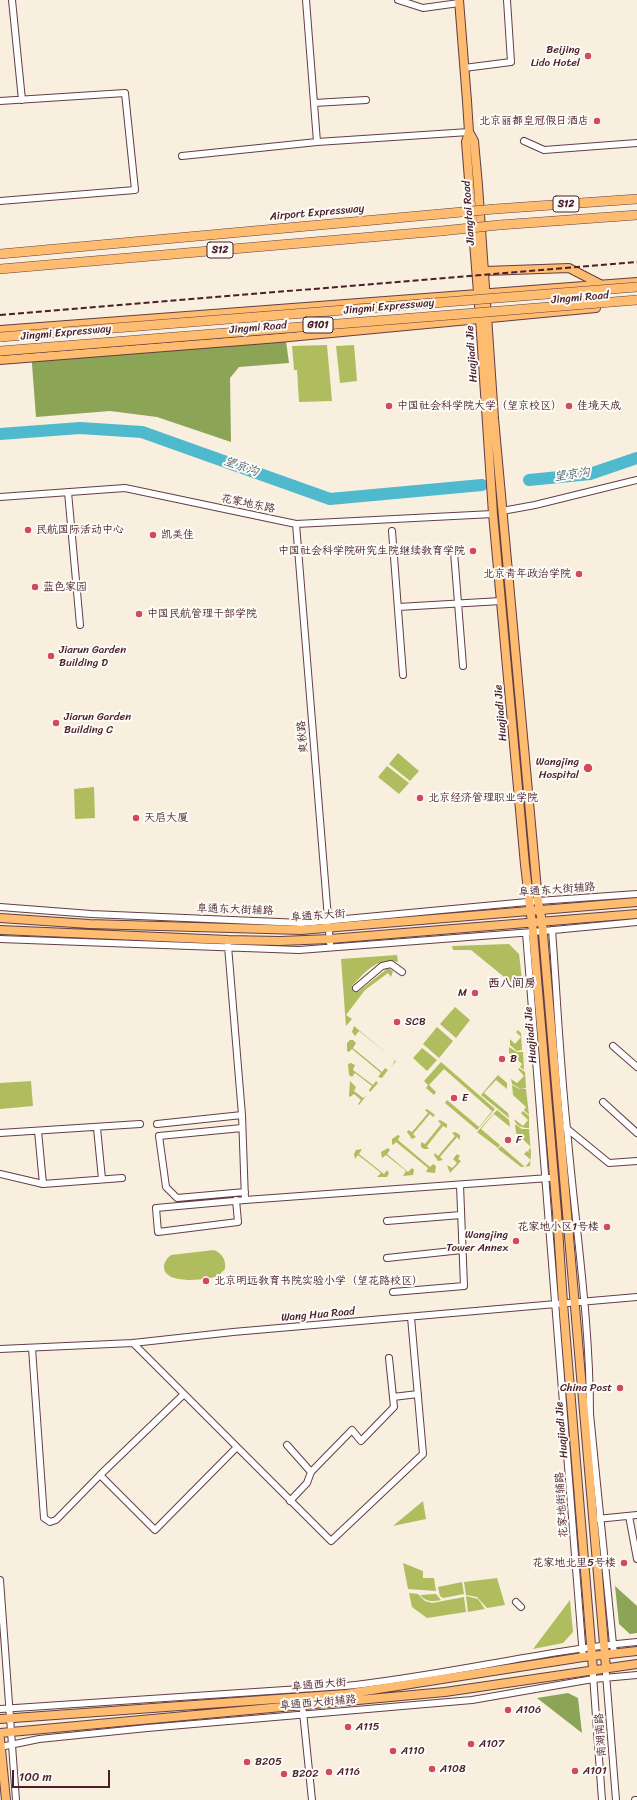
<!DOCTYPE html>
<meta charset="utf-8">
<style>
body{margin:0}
#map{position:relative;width:637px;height:1800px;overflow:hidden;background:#f8efdf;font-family:Sriracha,sans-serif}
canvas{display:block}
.scale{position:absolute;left:12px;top:1770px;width:98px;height:18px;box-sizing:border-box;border:2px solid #4a1f2b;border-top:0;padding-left:5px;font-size:12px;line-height:14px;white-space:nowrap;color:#4a1f2b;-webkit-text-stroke:3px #fdfcf7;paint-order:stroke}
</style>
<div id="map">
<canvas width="637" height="1800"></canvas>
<div class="scale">100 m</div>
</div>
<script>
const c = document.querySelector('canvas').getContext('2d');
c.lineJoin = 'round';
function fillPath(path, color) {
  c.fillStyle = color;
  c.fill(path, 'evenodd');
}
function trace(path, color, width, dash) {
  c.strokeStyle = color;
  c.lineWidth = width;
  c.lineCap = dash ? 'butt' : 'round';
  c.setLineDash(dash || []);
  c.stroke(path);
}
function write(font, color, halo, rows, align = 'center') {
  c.font = font + ' Sriracha,"LXGW WenKai TC",sans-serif';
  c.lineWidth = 4;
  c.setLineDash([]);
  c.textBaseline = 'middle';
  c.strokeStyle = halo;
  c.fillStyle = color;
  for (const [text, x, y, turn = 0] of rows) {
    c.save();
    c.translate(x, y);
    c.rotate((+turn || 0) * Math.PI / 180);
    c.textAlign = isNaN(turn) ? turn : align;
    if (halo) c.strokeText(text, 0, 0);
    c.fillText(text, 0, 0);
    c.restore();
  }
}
const green = new Path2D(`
 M327,345L332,401L299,402L297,370H294L292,346Z
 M354,345L357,381L340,383L336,346Z
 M398,753L419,771L410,781L389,764Z
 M387,766L409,783L399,794L378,777Z
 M94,787L95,818L75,819L74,789Z
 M509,944L519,954L523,988L519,989L471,950H453L452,946Z
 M397,955L398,962C377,957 365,972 352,986L358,992L388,968L393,971L391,977L388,973L365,990L346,1015L352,1019L346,1026L341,959Z
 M455,1007L470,1020L456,1038L440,1024Z
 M354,1026L396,1061L392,1066L395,1060L359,1031L355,1036L352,1032Z
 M437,1027L453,1041L439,1058L423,1044Z
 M518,1030L521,1033L522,1050L517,1051L510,1045V1039L515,1044L521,1037L516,1032Z
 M350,1040H353L356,1043L353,1048L382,1072L385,1068L388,1070L382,1078L378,1077L381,1073L352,1049L349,1052L347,1051V1043Z
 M509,1047L517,1052H523L524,1070L520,1067L522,1064L509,1053Z
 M422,1048L437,1060L427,1071L413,1058Z
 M441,1062L495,1109L477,1130L445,1103L447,1100L479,1127L492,1111L444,1069L429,1085L436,1092L434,1095L426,1088L428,1085L424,1081Z
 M351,1063L355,1065L353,1070L373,1085L376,1081L378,1083L370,1092L369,1090L372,1086L355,1073L352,1077L349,1075L348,1064Z
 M519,1068L525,1072L526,1088L521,1089L512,1084L511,1079L517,1083L524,1076L518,1069Z
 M498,1075L507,1083V1089L496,1080L484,1093L508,1113L509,1118L481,1095Z
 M31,1081L33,1106L0,1109V1083Z
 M350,1081L356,1087L354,1091L363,1098L366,1096L359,1105L358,1104L361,1100L354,1094L350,1097L349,1096Z
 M512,1085L520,1089H526L529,1115L524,1110L526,1107L513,1095Z
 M427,1109L435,1115L433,1117L430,1114L413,1134L416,1137L412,1139L407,1132L408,1130L412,1132L428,1113L425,1110Z
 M497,1110L509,1120L510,1127L494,1114L481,1129L500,1145L498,1148L477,1132Z
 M523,1111L529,1116V1128C522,1128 516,1126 514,1119L523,1126L528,1120L521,1113Z
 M440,1120L447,1124V1128L443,1126L427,1146L429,1149H424L421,1147V1142L425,1144L441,1124L438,1121Z
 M515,1124L522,1129H529L531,1154L528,1151L531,1147L516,1133Z
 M455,1132L460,1135V1140L457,1137L440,1157L443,1160L438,1161L434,1155L435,1153L438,1156L455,1136L452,1133Z
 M398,1135L400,1136L398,1140L430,1167L433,1164L436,1166L435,1173L426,1172L428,1168L396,1142L393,1145L392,1144V1139Z
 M501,1146L525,1167L531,1160L524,1154L527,1151L531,1154L530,1166L521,1167L498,1149Z
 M388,1148L390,1150L387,1154L408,1172L412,1168L414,1170L413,1175L403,1176L406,1171L386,1155L382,1158L381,1152Z
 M362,1149L359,1154L384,1174L387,1170L389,1173L387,1177H377L381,1173L358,1155L355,1159L354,1154L356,1150Z
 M457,1154L460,1156L458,1159L461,1161L450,1173L447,1165L452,1168L457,1163L453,1159Z
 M214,1250C223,1254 226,1260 225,1269L218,1276C207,1280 166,1285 164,1268C164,1262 167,1258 171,1255Z
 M423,1501L426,1519L393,1526Z
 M403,1563L423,1571V1578H434L436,1591L408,1589Z
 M497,1578L505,1605L487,1608L477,1597L466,1595L464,1582Z
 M462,1582L464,1594L443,1598L440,1596L438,1587Z
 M409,1593L418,1594L425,1601L432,1603L464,1597L466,1612L427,1618L412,1607Z
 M436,1594L441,1600C432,1602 427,1602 420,1595Z
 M466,1596L478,1599L485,1609L468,1612Z
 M570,1600L573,1632L563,1643L533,1649Z`);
const forest = new Path2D(`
 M285,334L289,363L239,367L230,378L231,442L157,417L110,411L36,417L31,351Z
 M615,1586L637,1606V1633L630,1634L619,1624Z
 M568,1693L578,1698L582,1733L537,1698Z`);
const river = new Path2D(`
 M0,434L80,428L142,432L330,499L482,485
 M529,480L590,474L637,458`);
const minor = new Path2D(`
 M12,0L22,100
 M306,0L317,142
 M398,0L423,8L459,3
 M464,68L511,62L507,0
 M0,101L125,93L135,190L0,201
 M314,103L366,100
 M524,141L544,150L637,143
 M182,156L317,142L469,132
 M68,492L80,625
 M0,497L125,488L296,524L493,514
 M502,511L535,505L637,480
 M296,524L330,943
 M392,531L403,675
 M454,552L463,666
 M398,607L501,601
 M0,907L91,914L302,923L538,901L637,894
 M552,930C557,996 560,1063 567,1129C575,1224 590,1319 590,1414L614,1654
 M526,933L583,1657
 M0,939L299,950L533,932L637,922
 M228,946L242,1115L245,1200
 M356,988L382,966L391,964L402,972
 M613,1046L637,1067
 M603,1102L637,1133
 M157,1124L242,1115
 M565,1127L609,1163L637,1161
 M97,1128L102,1179
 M242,1128L159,1136L166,1187L177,1198L245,1192
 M38,1131L43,1184
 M0,1133L140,1124
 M0,1174L43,1184L122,1178
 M236,1200L238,1222L158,1232L156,1208L245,1200L549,1178
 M387,1221L461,1215
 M387,1258L462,1250
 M393,1292L464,1286L460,1185
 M133,1343L331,1541L423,1454L411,1317
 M32,1348L44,1518L50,1522L56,1520L100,1475
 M0,1349L133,1343L233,1332L637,1297
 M183,1395L100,1475L155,1530L236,1448
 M393,1397L418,1394
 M287,1445L311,1472
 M290,1501L307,1483L311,1472L352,1430L361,1441L394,1407L389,1358
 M629,1516L637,1559
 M597,1519L637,1515
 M0,1580L16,1800
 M516,1602L521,1607
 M606,1674L616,1800
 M593,1675L602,1800
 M0,1709L345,1686C443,1676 539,1651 637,1642
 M303,1712L312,1800
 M0,1747L39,1739L147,1728L472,1700L593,1679L637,1675
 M635,1800H637`);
const major = new Path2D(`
 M459,0L467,101L469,132L466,142L480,318L493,514L525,865L533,932L557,1213L563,1303L593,1669
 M469,132L474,141L478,185L494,418L538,901L542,922L606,1668
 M485,271L569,268L600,284
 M0,330L637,282
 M0,360L279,338L596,308
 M0,918L89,924L301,930L637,902
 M0,930L228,940L280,941L330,939L637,914
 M0,1719L346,1694L583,1657L637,1651
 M0,1733L445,1692L637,1664
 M0,1739L6,1800`);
const highway = new Path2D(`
 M495,209L637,199
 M499,225L637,215
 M0,254L440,214
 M0,269L441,231`);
const rail = new Path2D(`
 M0,315L637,262`);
const highwayBridge = new Path2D(`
 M440,214L495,209
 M441,231L499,225
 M0,337L637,287
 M0,351L637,300`);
const markers = [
 [588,56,4,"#d1495b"],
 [597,121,4,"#d1495b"],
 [389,406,4,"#d1495b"],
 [569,406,4,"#d1495b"],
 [28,530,4,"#d1495b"],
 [153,535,4,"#d1495b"],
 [473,551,4,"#d1495b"],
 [579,574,4,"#d1495b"],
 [35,587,4,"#d1495b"],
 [139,614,4,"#d1495b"],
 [51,656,4,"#d1495b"],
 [56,723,4,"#d1495b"],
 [588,768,5,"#d1495b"],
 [420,798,4,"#d1495b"],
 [136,818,4,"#d1495b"],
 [475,993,4,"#d1495b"],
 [397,1022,4,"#d1495b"],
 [502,1059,4,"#d1495b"],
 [454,1098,4,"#d1495b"],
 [508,1140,4,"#d1495b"],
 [607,1227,4,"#d1495b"],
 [516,1241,4,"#d1495b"],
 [206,1281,4,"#d1495b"],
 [620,1388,4,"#d1495b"],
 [624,1563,4,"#d1495b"],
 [508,1710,4,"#d1495b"],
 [348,1727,4,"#d1495b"],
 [471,1744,4,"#d1495b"],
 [393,1751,4,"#d1495b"],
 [247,1762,4,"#d1495b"],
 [432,1769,4,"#d1495b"],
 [575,1771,4,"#d1495b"],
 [329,1772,4,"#d1495b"],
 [284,1774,4,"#d1495b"]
];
const shields = [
 [566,204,26],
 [220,250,26],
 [318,325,30]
];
const shieldNames = [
 ["S12",566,204],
 ["S12",220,250],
 ["G101",318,325]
];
const poiNames = [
 ["Beijing",580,50,"right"],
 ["Lido Hotel",580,63,"right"],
 ["北京丽都皇冠假日酒店",589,121,"right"],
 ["中国社会科学院大学（望京校区）",397,406],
 ["佳境天成",577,406],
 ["民航国际活动中心",36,530],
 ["凯美佳",161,535],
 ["中国社会科学院研究生院继续教育学院",465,551,"right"],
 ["北京青年政治学院",571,574,"right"],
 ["蓝色家园",43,587],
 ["中国民航管理干部学院",147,614],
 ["Jiarun Garden",59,650],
 ["Building D",59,663],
 ["Jiarun Garden",64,717],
 ["Building C",64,730],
 ["Wangjing",579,762,"right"],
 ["Hospital",579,775,"right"],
 ["北京经济管理职业学院",428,798],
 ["天启大厦",144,818],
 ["M",467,993,"right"],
 ["SCB",405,1022],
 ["B",510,1059],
 ["E",462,1098],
 ["F",516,1140],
 ["花家地小区1号楼",599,1227,"right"],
 ["Wangjing",508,1235,"right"],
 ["Tower Annex",508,1248,"right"],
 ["北京明远教育书院实验小学（望花路校区）",214,1281],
 ["China Post",612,1388,"right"],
 ["花家地北里5号楼",616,1563,"right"],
 ["A106",516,1710],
 ["A115",356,1727],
 ["A107",479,1744],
 ["A110",401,1751],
 ["B205",255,1762],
 ["A108",440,1769],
 ["A101",583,1771],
 ["A116",337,1772],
 ["B202",292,1774]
];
const streetNames = [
 ["Airport Expressway",317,213,-5],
 ["Jiangtai Road",469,213,-94],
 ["Jingmi Road",580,298,-5],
 ["Jingmi Expressway",389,307,-5],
 ["Jingmi Road",258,328,-5],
 ["Jingmi Expressway",66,333,-5],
 ["Huajiadi Jie",472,354,-94],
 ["花家地东路",248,504,12],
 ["Huajiadi Jie",501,713,-95],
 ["爽秋路",303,737,-95],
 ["阜通东大街辅路",557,890,-4],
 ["阜通东大街辅路",235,910,2],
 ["阜通东大街",318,916,-4],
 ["Huajiadi Jie",531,1035,-95],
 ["Wang Hua Road",318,1315,-5],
 ["Huajiadi Jie",562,1430,-95],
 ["花家地街辅路",562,1505,-94],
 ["阜通西大街",319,1685,-5],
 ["阜通西大街辅路",318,1703,-5],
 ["南湖南路",601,1735,-94]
];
const waterNames = [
 ["望京沟",241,467,20],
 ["望京沟",572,475,-8]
];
const neighbourhoodNames = [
 ["西八间房",512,984]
];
fillPath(green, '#b0bd5f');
fillPath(forest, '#8ca456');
trace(river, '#4fb9cd', 12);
trace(minor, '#643e46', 8);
trace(major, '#643e46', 10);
trace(highway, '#643e46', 10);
trace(minor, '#fff', 6);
trace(major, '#febc70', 8);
trace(highway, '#febc70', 9);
trace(rail, '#4a1f2b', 2, [6, 3]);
trace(highwayBridge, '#643e46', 10, []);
trace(highwayBridge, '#febc70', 9);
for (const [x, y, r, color] of markers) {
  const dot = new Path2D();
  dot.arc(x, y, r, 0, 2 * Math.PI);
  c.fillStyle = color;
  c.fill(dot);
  trace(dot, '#fdfcf7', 1.5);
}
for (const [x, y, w] of shields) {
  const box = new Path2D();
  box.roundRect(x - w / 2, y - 8, w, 16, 3);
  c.fillStyle = '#fdfcf7';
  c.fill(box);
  trace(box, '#4a1f2b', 1);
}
write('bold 10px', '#4a1f2b', null, shieldNames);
write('11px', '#4a1f2b', '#fdfcf7', poiNames, 'left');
write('11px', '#4a1f2b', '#fdfcf7', streetNames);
write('italic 12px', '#4c5d6c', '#fdfcf7', waterNames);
write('bold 12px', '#4a1f2b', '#fdfcf7', neighbourhoodNames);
</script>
